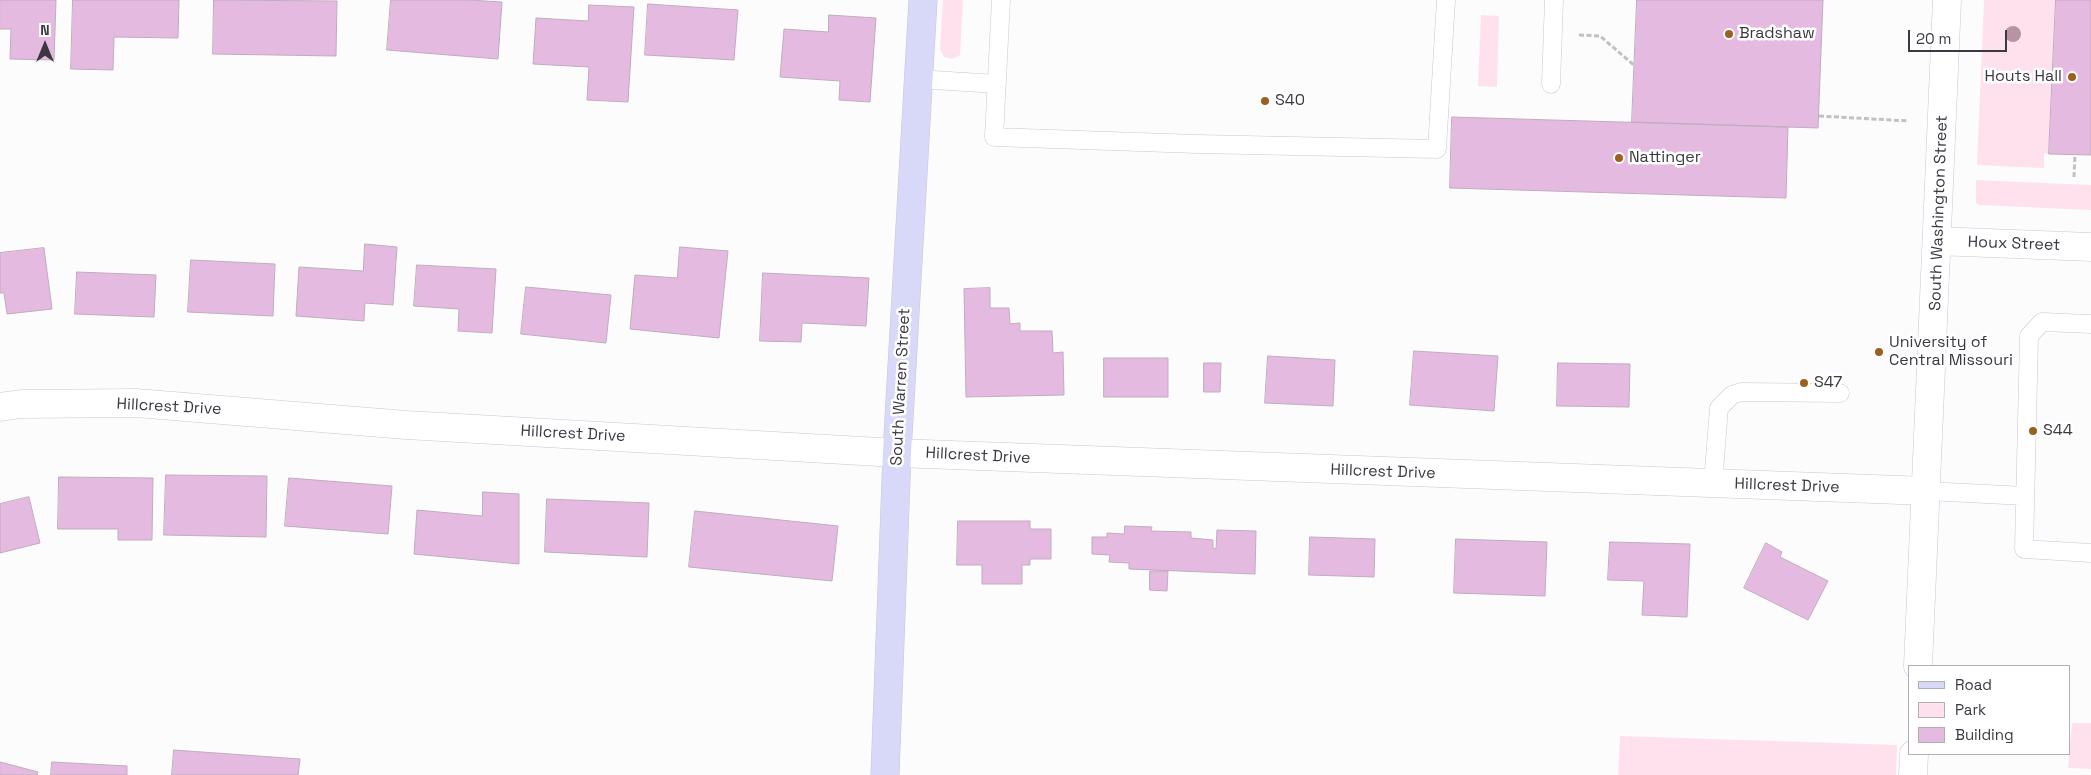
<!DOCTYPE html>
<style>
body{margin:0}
#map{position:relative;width:2091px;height:775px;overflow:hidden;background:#fcfcfc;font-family:"Space Grotesk",sans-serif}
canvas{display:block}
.legend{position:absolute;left:1908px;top:665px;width:162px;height:90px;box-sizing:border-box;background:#fff;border:1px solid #b1afb3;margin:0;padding:6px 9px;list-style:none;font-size:15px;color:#3c3842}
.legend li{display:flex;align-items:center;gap:10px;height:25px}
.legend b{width:25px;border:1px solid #b1afb3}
.north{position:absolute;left:20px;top:20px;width:50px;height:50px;-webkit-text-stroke:4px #fff;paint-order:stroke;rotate:0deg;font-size:14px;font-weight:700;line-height:20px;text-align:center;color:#3c3842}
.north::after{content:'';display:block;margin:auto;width:18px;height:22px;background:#3c3842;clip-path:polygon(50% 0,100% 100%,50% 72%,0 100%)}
.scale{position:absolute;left:1908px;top:30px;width:99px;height:22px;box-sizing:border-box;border:2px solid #3c3842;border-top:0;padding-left:6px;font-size:15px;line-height:18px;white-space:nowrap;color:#3c3842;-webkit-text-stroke:4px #fff;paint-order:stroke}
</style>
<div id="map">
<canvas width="2091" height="775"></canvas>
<ul class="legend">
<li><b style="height:6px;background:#d8d8f8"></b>Road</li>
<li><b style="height:14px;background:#ffe1ed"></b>Park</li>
<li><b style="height:14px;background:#e4bae1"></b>Building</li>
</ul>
<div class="north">N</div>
<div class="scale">20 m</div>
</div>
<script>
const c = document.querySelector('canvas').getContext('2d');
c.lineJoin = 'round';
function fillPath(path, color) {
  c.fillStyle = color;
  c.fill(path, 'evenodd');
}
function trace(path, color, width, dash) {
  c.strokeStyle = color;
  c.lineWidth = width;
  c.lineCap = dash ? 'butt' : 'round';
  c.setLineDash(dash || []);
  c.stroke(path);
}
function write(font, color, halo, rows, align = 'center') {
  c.font = font + ' "Space Grotesk",sans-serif';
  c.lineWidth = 5;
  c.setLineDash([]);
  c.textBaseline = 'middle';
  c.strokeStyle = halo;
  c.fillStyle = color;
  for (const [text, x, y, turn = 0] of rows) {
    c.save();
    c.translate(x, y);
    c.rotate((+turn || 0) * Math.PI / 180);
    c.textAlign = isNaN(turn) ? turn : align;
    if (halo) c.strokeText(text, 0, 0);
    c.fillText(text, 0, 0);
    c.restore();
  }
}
const green = new Path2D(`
 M943,0H963L960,55L952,59L944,57L940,49Z
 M1984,0H2056L2049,154L2044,153V168L1977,165Z
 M1481,15L1499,16L1497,87L1478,86Z
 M1976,180L2091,185V210L1979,205L1976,203Z
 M2072,723H2091V769L2068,768Z
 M1620,736L1897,745L1896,775H1618Z`);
const building = new Path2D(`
 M0,0H56L54,60L10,59L11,29H0Z
 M73,0H179L178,38L114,37L113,70L71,69Z
 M214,0L337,1L336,56L213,54Z
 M391,0H469L502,2L498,59L387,50Z
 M1637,0H1823L1818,128L1632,122Z
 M2056,0H2091V155L2049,154Z
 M648,4L738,10L734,60L645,55Z
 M589,5L634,7L628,102L587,100L589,67L533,64L536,18L588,21Z
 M829,15L876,18L870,102L839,100L840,81L780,77L784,29L828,32Z
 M1452,117L1788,127L1786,198L1450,188Z
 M365,244L397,247L393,305L365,303L364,321L296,316L299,267L363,271Z
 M680,247L728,251L719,338L630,329L635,275L677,278Z
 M44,248L52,309L7,314L4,293H0V253Z
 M191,260L275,264L273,316L188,312Z
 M417,265L496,269L492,333L458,331L459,309L414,306Z
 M77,272L156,275L154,317L75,314Z
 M763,273L869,278L866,326L802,323L801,342L760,341Z
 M526,287L611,295L606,343L521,334Z
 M990,288V308H1009L1010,324L1020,323V331H1052L1053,353L1063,352L1064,395L966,397L964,289Z
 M1414,351L1498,356L1494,411L1410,405Z
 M1268,356L1335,360L1333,406L1265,403Z
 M1104,358H1168V397H1104Z
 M1204,363H1221L1220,392H1204Z
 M1558,363L1630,364L1629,407L1557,406Z
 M166,475L267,476L266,537L164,535Z
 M59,477L153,478L152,540H118V529H58Z
 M289,478L392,486L388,534L285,526Z
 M483,492L519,494V564L414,554L417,510L482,516Z
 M29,497L40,543L0,553V504Z
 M547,499L649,503L647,557L545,552Z
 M695,511L838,526L832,581L689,567Z
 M958,521H1030V529H1051V559H1030V565H1022V584H982V565H957Z
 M1125,526L1152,527L1151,531L1191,532V538L1213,540V548L1216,549L1217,530L1256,531L1255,574L1129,569V563L1109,562L1110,555L1092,554V537H1107V533L1124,534Z
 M1310,537L1375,539L1374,577L1309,575Z
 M1456,539L1547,542L1545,596L1454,593Z
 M1610,542L1690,544L1687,617L1642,615L1644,581L1608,580Z
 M1766,543L1782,552L1780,557L1828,581L1808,620L1744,588Z
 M1150,571H1168L1167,591L1150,590Z
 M174,750L300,759L298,775H172Z
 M0,762L38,772L37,775H0Z
 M52,762L127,766V775H51Z`);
const path = new Path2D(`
 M1579,35L1600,36L1635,66
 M1819,116L1909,121
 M2074,177L2075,154`);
const lane = new Path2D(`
 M1001,0L994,137L1197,144L1437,149L1446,0
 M918,79L996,84
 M1551,84L1554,0
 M2091,324L2042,322L2029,336L2024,549L2091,553
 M1713,483L1719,408L1732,395L1741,392L1840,393
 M1927,491L2025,496`);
const street = new Path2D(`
 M1937,241L2091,247
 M0,407L21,404L136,403L406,425L897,453L1927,491
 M1918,666L1947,0
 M1913,775L1914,754`);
const secondary = new Path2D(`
 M885,775L897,453L923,0`);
const trees = [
 [2013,34]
];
const markers = [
 [1729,34,5,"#9b6020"],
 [2072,77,5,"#9b6020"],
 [1265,101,5,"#9b6020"],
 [1619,158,5,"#9b6020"],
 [1879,352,5,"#9b6020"],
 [1804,383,5,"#9b6020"],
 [2033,431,5,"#9b6020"]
];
const poiNames = [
 ["Bradshaw",1739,34],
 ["Houts Hall",2062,77,"right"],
 ["S40",1275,101],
 ["Nattinger",1629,158],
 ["University of",1889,343],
 ["Central Missouri",1889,361],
 ["S47",1814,383],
 ["S44",2043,431]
];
const streetNames = [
 ["South Washington Street",1939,213,-88],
 ["Houx Street",2014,244,2],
 ["South Warren Street",901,387,-87],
 ["Hillcrest Drive",169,407,3],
 ["Hillcrest Drive",573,434,3],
 ["Hillcrest Drive",978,456,3],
 ["Hillcrest Drive",1383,472,2],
 ["Hillcrest Drive",1787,486,2]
];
fillPath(green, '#ffe1ed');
fillPath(building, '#e4bae1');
trace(building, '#c0acbe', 1);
trace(lane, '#cdc3db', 19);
trace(street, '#cdc3db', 29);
trace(secondary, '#cdc3db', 29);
trace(path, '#c1c0c3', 3, [5, 2.5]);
trace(lane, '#fff', 18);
trace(street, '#fff', 28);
trace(secondary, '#d8d8f8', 28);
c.fillStyle = '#b893a4';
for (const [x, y] of trees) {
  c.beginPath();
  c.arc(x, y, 8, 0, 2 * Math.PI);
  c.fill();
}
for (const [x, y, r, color] of markers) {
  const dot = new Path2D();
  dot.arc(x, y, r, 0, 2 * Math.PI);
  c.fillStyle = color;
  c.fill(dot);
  trace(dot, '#fff', 2);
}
write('16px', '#3c3842', '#fff', poiNames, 'left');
write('16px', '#3c3842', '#fff', streetNames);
</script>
